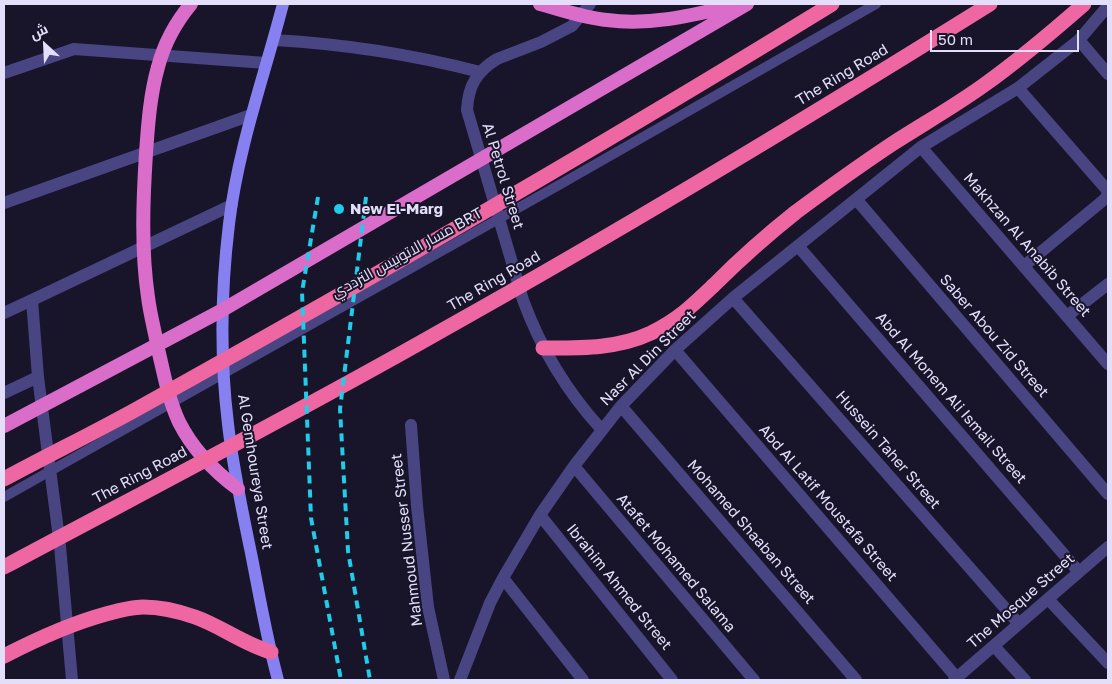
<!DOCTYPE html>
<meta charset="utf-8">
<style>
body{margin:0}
#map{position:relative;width:1112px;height:684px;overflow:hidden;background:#181429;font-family:"Golos Text",Cairo,sans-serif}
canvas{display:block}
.frame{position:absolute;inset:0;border:5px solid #e3dffb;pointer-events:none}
.north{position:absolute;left:20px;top:20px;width:50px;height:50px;-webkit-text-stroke:4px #181429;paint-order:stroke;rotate:335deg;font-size:14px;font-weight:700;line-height:20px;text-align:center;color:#e3dffb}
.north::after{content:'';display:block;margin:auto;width:18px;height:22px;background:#e3dffb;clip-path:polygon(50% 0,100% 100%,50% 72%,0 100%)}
.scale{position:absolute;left:930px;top:30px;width:149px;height:22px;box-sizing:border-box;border:2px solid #e3dffb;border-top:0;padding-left:6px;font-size:15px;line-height:18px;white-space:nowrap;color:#e3dffb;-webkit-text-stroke:4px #181429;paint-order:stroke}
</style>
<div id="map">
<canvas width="1112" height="684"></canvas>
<div class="frame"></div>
<div class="north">ش</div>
<div class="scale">50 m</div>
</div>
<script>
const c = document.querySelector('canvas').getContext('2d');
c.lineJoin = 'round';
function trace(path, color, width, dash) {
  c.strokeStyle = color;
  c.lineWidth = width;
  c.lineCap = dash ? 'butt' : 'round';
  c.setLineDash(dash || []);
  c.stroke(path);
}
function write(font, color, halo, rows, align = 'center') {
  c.font = font + ' "Golos Text",Cairo,sans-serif';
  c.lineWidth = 4;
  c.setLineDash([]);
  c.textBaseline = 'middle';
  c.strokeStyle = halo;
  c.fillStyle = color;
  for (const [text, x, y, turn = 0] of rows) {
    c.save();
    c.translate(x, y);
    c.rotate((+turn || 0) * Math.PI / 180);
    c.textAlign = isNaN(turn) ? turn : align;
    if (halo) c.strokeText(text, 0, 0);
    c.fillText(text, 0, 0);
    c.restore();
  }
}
const service = new Path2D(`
 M4,497L559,185L876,4`);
const minor = new Path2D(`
 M590,4L572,26L541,42L497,59C477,71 468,86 467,110L523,300C541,349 566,391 602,430
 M274,40C345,44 411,54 480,72
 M1079,40L1108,74
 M4,73L74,49L266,63
 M1018,88L1108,191L1106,198L1024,266
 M921,147L1108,364
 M856,199L1108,494
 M4,203L251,115
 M798,246L1079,572
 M733,298L1019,624
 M32,300L232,205
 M4,313L32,300L38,377L60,546L72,680
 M1067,316L1108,284
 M675,350L957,678
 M4,393L38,377
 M621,406L856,680
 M411,425L417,506L428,607L444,680
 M574,466L754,680
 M540,515L672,680
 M503,578L583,680
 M1048,599L1108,663
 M994,646L1025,680
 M460,680L490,603L503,578L540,515L574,466L621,406L675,350L733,298L921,147L1018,88L1079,40L1108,6
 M954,680L1108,547`);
const secondary = new Path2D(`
 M278,680C267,640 260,599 252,558C243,514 233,469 228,424C220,358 221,290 229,224C238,148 264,77 283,4`);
const trunk = new Path2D(`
 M191,4C176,22 164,44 158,67C150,95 148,125 146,153C143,200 141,250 148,297C150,314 155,332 158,349C164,374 168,398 179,422C193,450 214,471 238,489
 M540,4C562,10 584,18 607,20C651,26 693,15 736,5
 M4,426L219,312L747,4`);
const motorway = new Path2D(`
 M543,348C580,348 617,349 651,333C679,319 692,306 714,285C739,260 767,235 796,212C827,189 859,166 892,144C923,124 955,106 984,85C1019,60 1052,32 1084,4
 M4,479C50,454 98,431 144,405C376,276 606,143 832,4
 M4,567C150,489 297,413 441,331C627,227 809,117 990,4
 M4,656C37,639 69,624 106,614C117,611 131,607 143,607C161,607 178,611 195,617C221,626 243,644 271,652`);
const rail = new Path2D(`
 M318,197L302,292L311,518L341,680
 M366,197L340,409L348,551L370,680`);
const markers = [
 [339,209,6,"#20cce7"]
];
const streetNames = [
 ["The Ring Road",842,75,-31],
 ["Al Petrol Street",503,176,73],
 ["Makhzan Al Anabib Street",1027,245,49],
 ["مسار الاتوبيس الترددي BRT",407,253,-29],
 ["The Ring Road",494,281,-30],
 ["Saber Abou Zid Street",994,336,49],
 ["Nasr Al Din Street",648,358,-45],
 ["Abd Al Monem Ali Ismail Street",951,398,49],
 ["Hussein Taher Street",888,450,49],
 ["Al Gemhoureya Street",255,472,81],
 ["The Ring Road",140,475,-28],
 ["Abd Al Latif Moustafa Street",828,503,49],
 ["Mohamed Shaaban Street",751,532,49],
 ["Mahmoud Nusser Street",407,540,-97],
 ["Atafet Mohamed Salama",676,563,50],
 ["Ibrahim Ahmed Street",619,587,51],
 ["The Mosque Street",1021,601,-41]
];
const poiNames = [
 ["New El-Marg",350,209]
];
trace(service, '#494482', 10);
trace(minor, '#494482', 12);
trace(secondary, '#8780f1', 12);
trace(trunk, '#da6cca', 14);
trace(motorway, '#ee67a3', 15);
trace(rail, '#20cce7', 4, [8, 6]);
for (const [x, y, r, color] of markers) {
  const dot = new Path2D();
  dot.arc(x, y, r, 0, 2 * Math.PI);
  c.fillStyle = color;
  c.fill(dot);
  trace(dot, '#181429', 2);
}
write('15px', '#e3dffb', '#181429', streetNames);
write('bold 15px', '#e3dffb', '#181429', poiNames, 'left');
</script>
